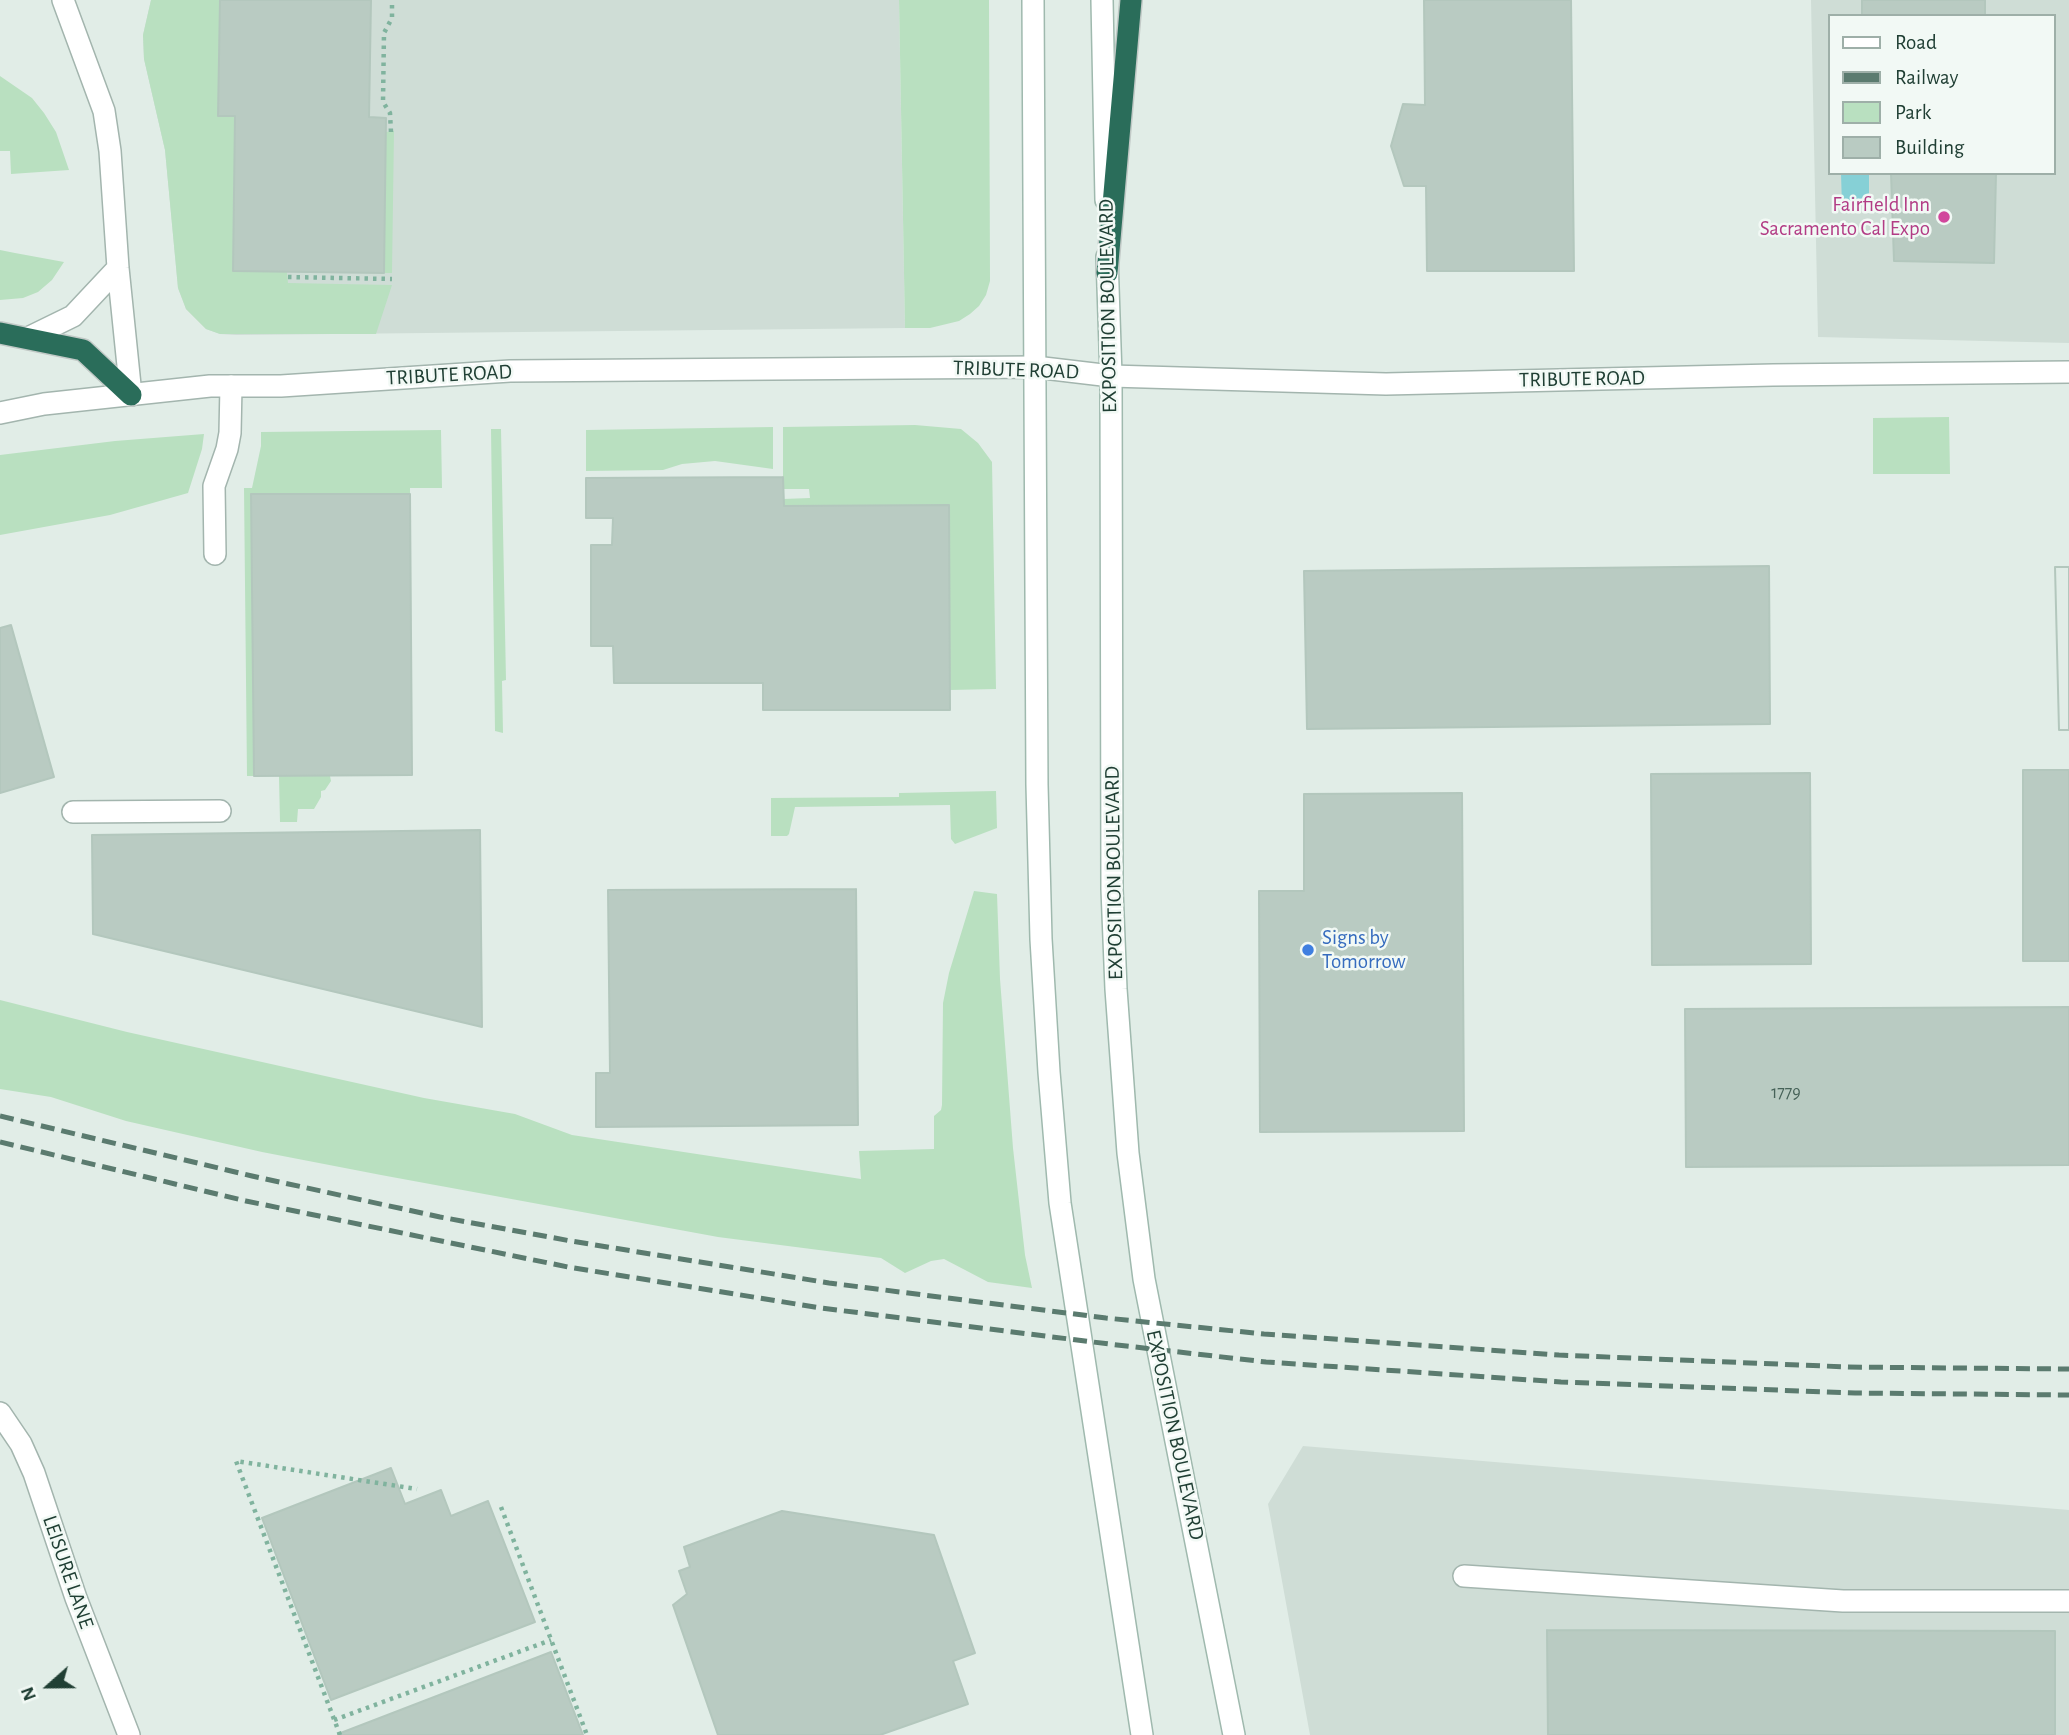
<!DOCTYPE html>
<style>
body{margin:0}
#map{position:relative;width:2069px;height:1735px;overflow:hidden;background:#e1ede7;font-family:"Alegreya Sans",sans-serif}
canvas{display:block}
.legend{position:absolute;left:1828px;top:14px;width:228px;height:161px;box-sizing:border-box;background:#f2f9f5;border:2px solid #9eafa8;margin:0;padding:9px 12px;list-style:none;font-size:21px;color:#203f34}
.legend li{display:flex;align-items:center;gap:14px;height:35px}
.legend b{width:35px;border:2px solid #9eafa8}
.north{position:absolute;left:14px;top:1651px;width:70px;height:70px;-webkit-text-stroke:5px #f2f9f5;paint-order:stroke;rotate:249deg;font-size:19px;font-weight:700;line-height:28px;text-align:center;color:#203f34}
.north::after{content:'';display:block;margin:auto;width:24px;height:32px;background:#203f34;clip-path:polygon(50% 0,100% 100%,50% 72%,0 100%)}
</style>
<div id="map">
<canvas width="2069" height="1735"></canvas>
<ul class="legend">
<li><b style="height:9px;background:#fff"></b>Road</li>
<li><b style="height:9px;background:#5b7b6f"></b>Railway</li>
<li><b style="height:19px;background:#b9e0c0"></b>Park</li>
<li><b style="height:19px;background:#b9cbc2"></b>Building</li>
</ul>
<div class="north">N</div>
</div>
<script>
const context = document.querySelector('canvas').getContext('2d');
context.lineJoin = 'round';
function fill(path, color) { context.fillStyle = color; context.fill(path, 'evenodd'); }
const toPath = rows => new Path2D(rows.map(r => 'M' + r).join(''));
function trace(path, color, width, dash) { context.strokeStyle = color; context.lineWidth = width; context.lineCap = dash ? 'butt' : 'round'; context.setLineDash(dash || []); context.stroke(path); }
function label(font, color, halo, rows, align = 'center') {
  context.font = font + ' "Alegreya Sans",sans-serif'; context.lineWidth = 5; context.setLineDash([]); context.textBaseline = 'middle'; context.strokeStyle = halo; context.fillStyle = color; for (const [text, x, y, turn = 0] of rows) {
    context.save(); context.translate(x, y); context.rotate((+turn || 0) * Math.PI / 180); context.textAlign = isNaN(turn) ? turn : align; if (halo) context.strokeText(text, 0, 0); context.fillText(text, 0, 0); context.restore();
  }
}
const built = toPath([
 [151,0,899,0,905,328,236,335,220,334,206,329,186,309,178,288,165,150,144,59,143,35],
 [1811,0,2069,0,2069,343,1818,337],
 [1829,16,2053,16,2053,173,1829,173],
 [1303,1446,2069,1510,2069,1735,1310,1735,1268,1504]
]);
const green = toPath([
 [151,0,220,0,218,116,235,116,233,270,287,272,288,283,392,285,376,334,220,334,206,329,186,309,178,288,165,150,144,59,143,35],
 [899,0,989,0,990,281,986,295,979,306,970,314,959,321,930,328,905,328],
 [0,76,32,98,44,113,56,132,69,170,11,174,10,151,0,151],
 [394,131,392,273,384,273,386,132],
 [0,250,15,253,64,262,52,280,38,292,23,298,0,300],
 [1949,417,1950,474,1873,474,1873,418],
 [915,425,961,429,978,443,992,462,996,689,950,690,949,505,784,506,783,499,810,498,809,489,783,489,783,427],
 [773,427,773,469,715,461,682,464,663,470,586,471,586,430],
 [491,429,501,429,506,680,502,681,503,733,495,731],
 [441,430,442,488,410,488,410,494,251,495,254,776,247,776,244,488,252,488,261,446,261,432],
 [204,434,202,449,188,493,110,515,0,535,0,455,115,441],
 [279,776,330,776,331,781,325,790,321,791,321,797,314,809,298,809,297,822,280,822],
 [996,791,997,828,955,844,951,839,950,805,795,807,789,834,787,836,771,836,771,798,899,797,899,793],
 [974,891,997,894,1000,979,1013,1148,1025,1255,1032,1288,988,1282,944,1259,931,1261,905,1273,881,1258,718,1237,381,1175,262,1152,126,1121,51,1097,0,1089,0,1000,127,1032,424,1098,515,1114,572,1135,861,1179,859,1151,934,1149,934,1116,941,1110,942,1105,943,1003,949,973]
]);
const water = toPath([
 [1841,173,1869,173,1869,205,1842,206]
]);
const building = toPath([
 [220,0,371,0,369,117,386,118,384,273,233,271,235,116,218,116,220,0],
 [1424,0,1571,0,1574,271,1427,271,1426,186,1404,186,1391,146,1403,104,1425,105,1424,0],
 [1862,0,1985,0,1985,16,1862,16,1862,0],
 [1891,173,1996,173,1994,263,1894,261,1891,173],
 [783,477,784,506,949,505,950,710,763,710,763,683,614,683,613,646,591,646,591,545,612,545,613,518,586,518,586,478,783,477],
 [251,494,410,494,412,775,254,776,251,494],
 [1769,566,1770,724,1307,729,1304,571,1769,566],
 [2055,567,2069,567,2069,730,2059,730,2055,567],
 [2055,567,2069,567,2069,730,2059,730,2055,567],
 [11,625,54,777,0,793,0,628,11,625],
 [2023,770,2069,770,2069,961,2023,961,2023,770],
 [1810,773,1811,964,1652,965,1651,774,1810,773],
 [1462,793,1464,1131,1260,1132,1259,891,1304,891,1304,794,1462,793],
 [480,830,482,1027,93,934,92,835,480,830],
 [856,889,858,1125,596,1127,596,1073,610,1073,608,890,856,889],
 [2069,1007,2069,1165,1686,1167,1685,1009,2069,1007],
 [391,1468,405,1504,441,1490,451,1516,488,1501,535,1622,331,1700,262,1518,391,1468],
 [782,1511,934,1535,975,1653,953,1661,968,1704,880,1735,718,1735,673,1605,687,1594,679,1571,690,1567,684,1547,782,1511],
 [1547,1630,2055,1631,2055,1735,1548,1735,1547,1630],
 [551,1652,583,1735,339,1735,338,1734,551,1652]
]);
const path = toPath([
 [391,132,390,113,383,102,384,33,392,18,392,0],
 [288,277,392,279],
 [501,1507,587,1735],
 [334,1720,551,1640],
 [340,1735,236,1461,417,1489]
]);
const service = toPath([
 [215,554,214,486,227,449,230,433,231,386],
 [73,812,220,811],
 [1464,1576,1843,1601,2069,1601]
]);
const minor = toPath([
 [63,0,104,111,110,151,118,268,131,395],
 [28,338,73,316,118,268],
 [1111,376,1386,384,1773,375,2069,372]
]);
const tertiary = toPath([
 [0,413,44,404,210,386,281,386,510,371,1035,367,1111,376],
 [0,1413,21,1444,34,1473,76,1598,129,1735]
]);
const secondary = toPath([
 [1033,0,1037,785,1041,939,1049,1072,1060,1203,1142,1735],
 [1102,0,1106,200],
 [1107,257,1111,376,1112,889,1116,989,1128,1153,1144,1279,1234,1735]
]);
const motorway = toPath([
 [1107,273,1131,0],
 [0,333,83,350,131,395]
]);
const rail = toPath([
 [0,1116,252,1176,440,1217,571,1241,829,1283,1106,1318,1264,1334,1559,1355,1848,1367,2069,1369],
 [0,1142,246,1201,568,1267,821,1308,1109,1344,1266,1362,1561,1382,1855,1393,2069,1395]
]);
const markers = [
 [1944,217,7,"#d1479c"],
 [1308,950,7,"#3f7fe0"]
];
const numberNames = [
 ["1779",1786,1093]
];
const hotelNames = [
 ["Fairfield Inn",1930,205],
 ["Sacramento Cal Expo",1930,229]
];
const streetNames = [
 ["EXPOSITION BOULEVARD",1108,306,-91],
 ["TRIBUTE ROAD",1016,370,2],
 ["TRIBUTE ROAD",449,375,-3],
 ["TRIBUTE ROAD",1582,379,-1],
 ["EXPOSITION BOULEVARD",1114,873,-91],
 ["EXPOSITION BOULEVARD",1175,1435,78],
 ["LEISURE LANE",68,1572,71]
];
const shopNames = [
 ["Signs by",1322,938],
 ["Tomorrow",1322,962]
];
fill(built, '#cfddd6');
fill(green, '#b9e0c0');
fill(water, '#86d0d6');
fill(building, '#b9cbc2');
trace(building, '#b3c7bd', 2);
trace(service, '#a3b5ae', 24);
trace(minor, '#a3b5ae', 24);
trace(tertiary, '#a3b5ae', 24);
trace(secondary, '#9fb9ae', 24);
trace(motorway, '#c1c9c6', 24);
trace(path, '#80b39e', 4.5, [3.5, 5]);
trace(service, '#fff', 21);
trace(minor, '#fff', 21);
trace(tertiary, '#fff', 21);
trace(secondary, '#fff', 21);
trace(motorway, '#2a6d5a', 21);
trace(rail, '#5b7b6f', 5, [14, 7]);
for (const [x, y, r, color] of markers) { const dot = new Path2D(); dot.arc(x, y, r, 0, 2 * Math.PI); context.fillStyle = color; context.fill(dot); trace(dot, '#f2f9f5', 2.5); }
label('18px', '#466258', null, numberNames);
label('21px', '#b23c85', '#f2f9f5', hotelNames, 'right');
label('21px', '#203f34', '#f2f9f5', streetNames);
label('21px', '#366cbe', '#f2f9f5', shopNames, 'left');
</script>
